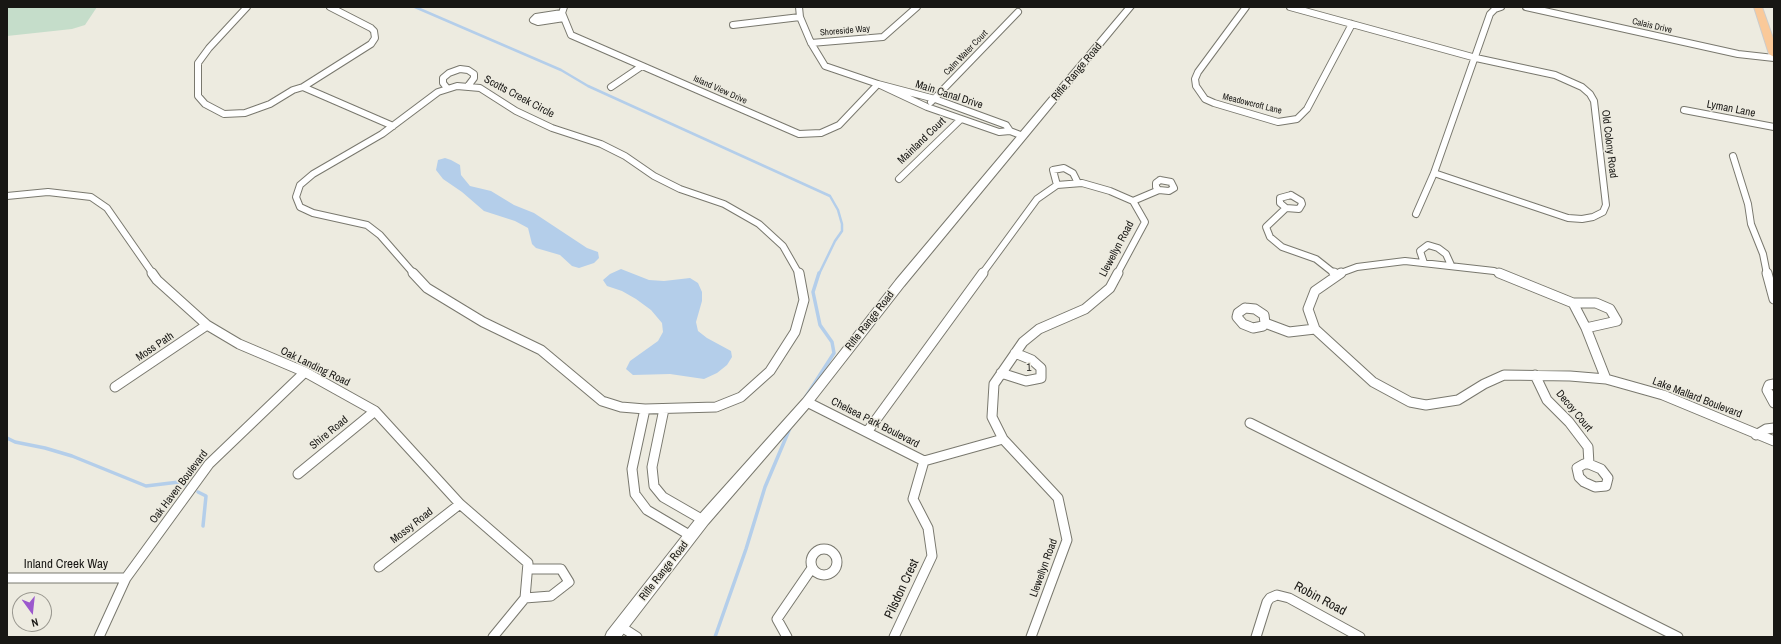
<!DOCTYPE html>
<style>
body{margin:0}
#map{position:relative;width:1781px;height:644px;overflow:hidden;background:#edebe0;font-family:"Archivo Narrow",sans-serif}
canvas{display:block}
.frame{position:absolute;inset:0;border:8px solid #181714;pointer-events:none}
.north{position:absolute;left:12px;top:592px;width:40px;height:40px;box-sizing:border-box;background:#edebe0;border:1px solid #98968e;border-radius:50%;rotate:165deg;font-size:11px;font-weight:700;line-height:16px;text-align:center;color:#181714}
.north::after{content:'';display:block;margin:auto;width:14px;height:18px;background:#9b58cd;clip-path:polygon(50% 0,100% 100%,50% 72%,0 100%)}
</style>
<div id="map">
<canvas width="1781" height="644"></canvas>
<div class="frame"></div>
<div class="north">N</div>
</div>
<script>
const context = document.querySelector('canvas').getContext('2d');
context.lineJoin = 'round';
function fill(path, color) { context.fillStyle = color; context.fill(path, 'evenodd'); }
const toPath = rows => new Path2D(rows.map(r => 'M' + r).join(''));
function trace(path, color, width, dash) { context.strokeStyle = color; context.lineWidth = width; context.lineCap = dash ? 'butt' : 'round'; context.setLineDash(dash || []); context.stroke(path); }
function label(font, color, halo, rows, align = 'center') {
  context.font = font + ' "Archivo Narrow",sans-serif'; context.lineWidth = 3; context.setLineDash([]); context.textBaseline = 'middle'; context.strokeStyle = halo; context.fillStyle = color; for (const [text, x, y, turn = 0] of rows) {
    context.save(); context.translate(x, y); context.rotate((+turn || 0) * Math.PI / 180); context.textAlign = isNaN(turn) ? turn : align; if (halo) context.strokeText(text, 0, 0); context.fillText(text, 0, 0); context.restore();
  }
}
const green = toPath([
 [7,7,97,7,85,25,72,29,7,36]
]);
const water = toPath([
 [445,158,451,160,460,165,461,175,470,186,491,191,514,205,534,213,587,248,598,252,599,258,594,263,579,268,572,266,560,255,536,248,532,244,528,228,515,221,484,211,462,192,443,179,436,170,438,160],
 [621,269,649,280,664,281,690,278,698,283,702,292,702,301,696,322,698,331,707,338,731,351,732,357,727,365,717,373,704,379,670,374,633,375,626,369,630,361,658,341,663,332,662,323,651,310,636,299,622,291,607,286,603,280,610,274]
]);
const streamFar1 = toPath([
 [415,7,561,70,588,86,830,196,838,210,842,224,842,231,835,241,819,274]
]);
const stream = toPath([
 [805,398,834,353,832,342,820,325,813,292,819,273],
 [7,438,15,442,45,448,72,456,146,486,179,482,185,485],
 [198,492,206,496,203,526],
 [715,637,746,549,765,487,790,428]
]);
const minorFar1 = toPath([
 [247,7,209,48,198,63,198,96,205,104,224,114,245,113,270,104,293,90,303,87,371,44,375,38,374,31,371,28,330,7],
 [564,7,562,13,571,35,799,134,821,133,839,125,878,84,825,66,811,43,800,17,799,7],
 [1246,7,1198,72,1195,79,1196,86,1205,99,1214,103,1278,122,1297,119,1307,109,1352,24],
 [1290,7,1476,58,1555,75,1582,87,1590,94,1594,101,1606,205,1603,212,1593,217,1582,219,1568,218,1434,173],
 [1526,7,1738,54,1774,58],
 [562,13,536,17,533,20,538,22,564,18],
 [733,25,800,17],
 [811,43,883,37,917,7],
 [878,84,935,99,1006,125,1010,131,999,132,927,107,878,84],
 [303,87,393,126],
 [611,87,642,66],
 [447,88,443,83,443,78,449,73,460,69,468,70,474,74,474,78,468,86],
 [931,102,1018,12],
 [1684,110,1774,127],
 [1010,131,1023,136],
 [1733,156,1748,204,1751,224,1763,254,1767,274],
 [899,179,961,119],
 [1160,180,1171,182,1174,188,1169,191,1159,190,1156,187,1156,183,1160,180],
 [1057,185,1053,170,1064,168,1073,173,1078,183],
 [1291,195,1301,201,1302,204,1299,209,1286,208,1280,203,1280,198,1291,195],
 [7,196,48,192,91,197,107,208,153,274],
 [1133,201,1159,190],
 [1286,208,1266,227,1270,237,1282,247,1316,259,1335,274],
 [1416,214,1434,173,1490,14,1495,9,1501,7],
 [1424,263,1420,251,1428,245,1438,248,1446,254,1451,265],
 [414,274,380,235,367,225,313,213,300,207,296,197,300,185,313,174,382,134,438,92,457,86,480,88,516,111,552,128,601,144,625,156,654,176,680,189,724,204,759,224,783,246,799,274],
 [982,274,1037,199,1057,185,1082,183,1110,191,1133,201,1145,222,1117,274],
 [1338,274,1357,267,1405,261,1494,271,1502,274]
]);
const minor = toPath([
 [152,273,157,280,207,325,239,344,305,372,375,411,460,504,528,563,525,598,493,637],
 [413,273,427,288,483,322,541,350,602,401,621,407,645,409,716,407,741,397,770,371,795,332,804,300,799,273],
 [1334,273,1336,275],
 [1341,273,1315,291,1308,309,1315,329,1373,382,1410,402,1426,405,1458,400,1484,384,1504,375,1570,376,1606,379],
 [1499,273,1573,303,1586,328,1606,379],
 [1767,273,1774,299],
 [1573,303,1596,303,1610,309,1617,321,1586,328],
 [1245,308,1255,309,1264,315,1265,323,1263,326,1253,328,1243,324,1237,317,1238,313,1245,308],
 [1265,323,1289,332,1315,329],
 [1001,373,1026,381,1041,378,1041,368,1032,360,1015,353],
 [1535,375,1547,400,1569,422,1588,447,1589,464],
 [1606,379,1663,395,1774,441],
 [1774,384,1769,385,1767,390,1774,403],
 [115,387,207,325],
 [807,402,924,461,1003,439],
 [645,409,632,469,635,494,647,510,691,536],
 [664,409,652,467,654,486,663,497,703,520],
 [1250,423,1678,637],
 [867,432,983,273],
 [1756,435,1766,429,1774,428],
 [1584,464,1589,464,1601,469,1608,478,1606,486,1595,487,1584,482,1579,477,1577,468,1584,464],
 [298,474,375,411],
 '811 562a13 13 0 1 1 26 0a13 13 0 1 1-26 0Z',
 [379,567,460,504],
 [7,578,126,578],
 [525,598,551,596,569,582,561,569,528,569],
 [620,626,637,637],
 [99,637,126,578,209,464,305,372],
 [787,637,777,619,812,568],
 [894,637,932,556,928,528,913,499,924,461],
 [1031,637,1067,540,1058,498,1003,439,992,417,994,384,1023,342,1039,329,1085,309,1110,288,1118,273],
 [1256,637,1267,602,1270,598,1277,595,1289,598,1360,637]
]);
const secondary = toPath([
 [1126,7,1134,7,904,286,811,405,708,524,621,637,605,637,607,632,698,516,803,399,896,280,1126,7]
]);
const primary = toPath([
 [1754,7,1762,7,1774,41,1774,57,1769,54,1754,7]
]);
const farStreetnames = [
 ["Calais Drive",1652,26,13],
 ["Shoreside Way",845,31,-5],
 ["Calm Water Court",966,53,-46],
 ["Island View Drive",720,90,24],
 ["Meadowcroft Lane",1252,104,14]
];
const streetNames = [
 ["Rifle Range Road",1077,72,-50],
 ["Main Canal Drive",949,95,18],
 ["Scotts Creek Circle",519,97,28],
 ["Lyman Lane",1731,109,11],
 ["Mainland Court",922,141,-44],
 ["Old Colony Road",1609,144,83],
 ["Llewellyn Road",1117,249,-62],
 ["Rifle Range Road",870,321,-52],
 ["Moss Path",155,347,-34],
 ["Oak Landing Road",315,367,26],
 ["1",1029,368,-2],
 ["Lake Mallard Boulevard",1697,398,21],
 ["Decoy Court",1574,411,50],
 ["Chelsea Park Boulevard",875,423,27],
 ["Shire Road",329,433,-39],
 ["Oak Haven Boulevard",179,487,-53],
 ["Mossy Road",412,526,-38],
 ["Llewellyn Road",1044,568,-70],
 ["Rifle Range Road",664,571,-52]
];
const nearStreetnames = [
 ["Inland Creek Way",66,565],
 ["Pilsdon Crest",902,589,-65],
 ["Robin Road",1320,599,28]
];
fill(green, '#c5ddca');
fill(water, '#b4ceea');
trace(streamFar1, '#b4ceea', 2.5);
trace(stream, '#b4ceea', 3.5);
trace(minorFar1, '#79786e', 8);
trace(minor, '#79786e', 11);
trace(secondary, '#79786e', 2);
trace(primary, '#cccccb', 2);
trace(minorFar1, '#fff', 6);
trace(minor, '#fff', 9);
fill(secondary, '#fff');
fill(primary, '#fac999');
label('9px', '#181714', '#edebe0', farStreetnames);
label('11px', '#181714', '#edebe0', streetNames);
label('13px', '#181714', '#edebe0', nearStreetnames);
</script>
